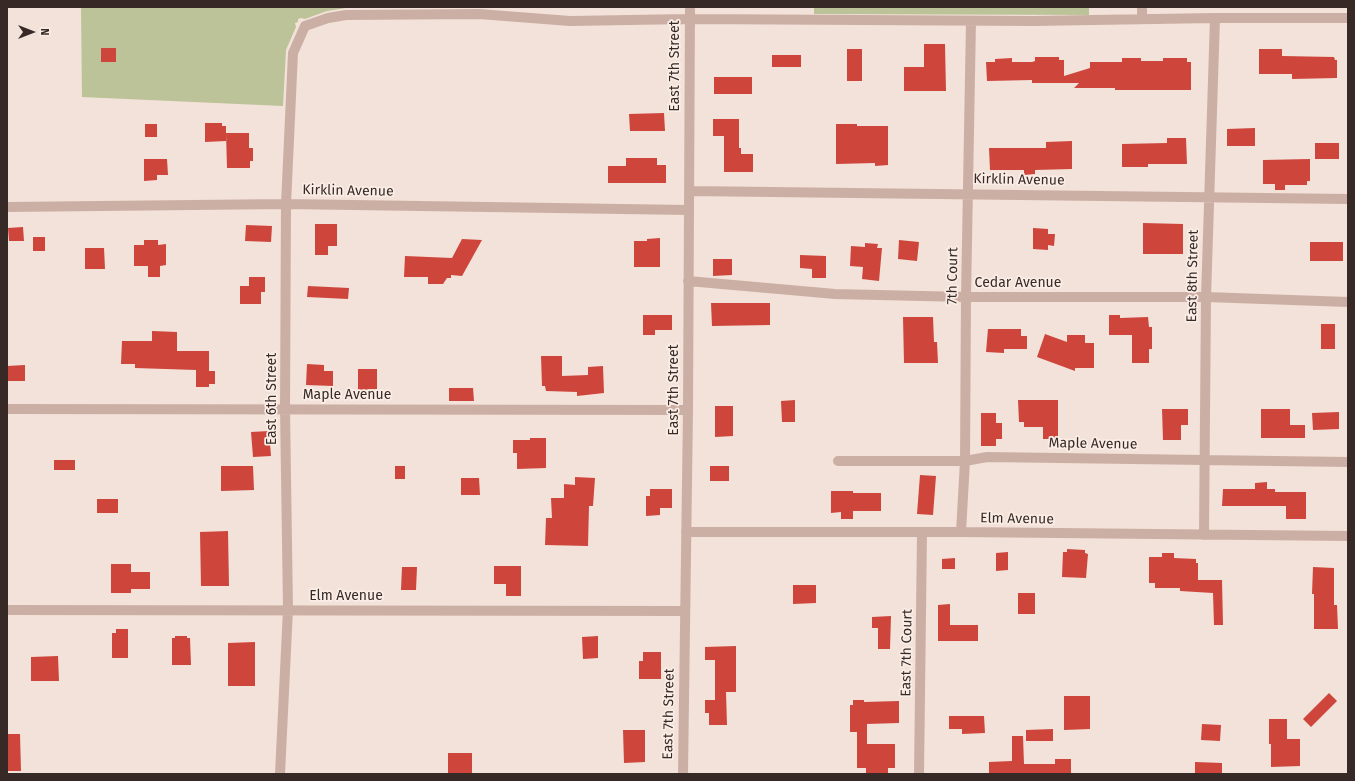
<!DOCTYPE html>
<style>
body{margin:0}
#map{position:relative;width:1355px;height:781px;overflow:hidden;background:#f3e2d9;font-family:"Fira Sans",sans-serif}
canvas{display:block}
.frame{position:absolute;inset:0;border:8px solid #372926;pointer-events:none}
.north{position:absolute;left:12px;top:12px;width:40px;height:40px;-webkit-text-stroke:3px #faede6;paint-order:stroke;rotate:90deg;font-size:11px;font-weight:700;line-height:16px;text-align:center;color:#372926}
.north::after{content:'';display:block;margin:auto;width:14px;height:18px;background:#372926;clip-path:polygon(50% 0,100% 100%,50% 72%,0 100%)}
</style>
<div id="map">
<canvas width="1355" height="781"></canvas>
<div class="frame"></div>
<div class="north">N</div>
</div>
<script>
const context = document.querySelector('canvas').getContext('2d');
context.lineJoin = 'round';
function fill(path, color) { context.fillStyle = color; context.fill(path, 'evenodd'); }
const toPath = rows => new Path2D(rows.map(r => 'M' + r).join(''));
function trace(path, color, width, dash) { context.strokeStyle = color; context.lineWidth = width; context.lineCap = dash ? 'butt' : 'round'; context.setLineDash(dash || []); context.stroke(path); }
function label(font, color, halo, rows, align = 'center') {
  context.font = font + ' "Fira Sans",sans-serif'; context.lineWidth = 3.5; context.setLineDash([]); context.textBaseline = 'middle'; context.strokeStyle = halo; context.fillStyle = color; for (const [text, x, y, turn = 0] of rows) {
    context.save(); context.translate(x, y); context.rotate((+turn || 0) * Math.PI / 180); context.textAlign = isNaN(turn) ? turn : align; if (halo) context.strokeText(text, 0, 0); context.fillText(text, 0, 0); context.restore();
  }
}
const green = toPath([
 [81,7,456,7,346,8,327,11,305,19,301,18,298,19,298,22,295,23,296,27,286,50,283,106,82,97],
 [814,7,1089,7,1089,15,814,14]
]);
const building = toPath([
 [924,44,945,44,946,91,904,91,904,67,924,67],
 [101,48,116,48,116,62,101,62],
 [847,49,862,49,862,81,847,81],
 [1259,49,1282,49,1282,56,1334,57,1335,60,1337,60,1337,78,1292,79,1292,74,1259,74],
 [772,55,801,55,801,67,772,67],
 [1035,57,1059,57,1059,60,1064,60,1064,76,1090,68,1090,62,1122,62,1122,58,1141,58,1141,61,1163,61,1163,58,1187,58,1187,62,1191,62,1191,90,1115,90,1115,88,1074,88,1079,83,1032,83,1032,80,987,81,986,62,995,62,995,59,1012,58,1012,62,1032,62,1035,61],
 [714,77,752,77,752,94,714,94],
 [664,113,665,131,630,131,629,114],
 [713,119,739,119,739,148,741,148,741,154,753,154,753,172,724,172,724,136,713,136],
 [205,123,222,123,222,126,226,126,226,141,205,142],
 [145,124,157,124,157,137,145,137],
 [836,124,857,124,857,126,888,126,888,165,875,166,875,163,836,164],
 [1255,128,1255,146,1227,146,1227,129],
 [226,133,249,133,249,148,253,148,253,161,250,161,250,168,227,168],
 [1167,138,1186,138,1187,164,1148,164,1148,167,1122,167,1122,144,1167,143],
 [1072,141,1072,169,1035,170,1035,174,1024,175,1024,170,990,170,989,148,1046,148,1046,142],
 [1315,143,1339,143,1339,159,1315,159],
 [626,158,657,158,657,165,666,165,666,183,608,183,608,166,626,166],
 [144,159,167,159,168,175,157,175,157,180,144,181],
 [1310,159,1310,181,1307,181,1307,185,1285,185,1285,190,1275,190,1275,184,1263,184,1263,160],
 [1143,223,1183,224,1183,254,1143,254],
 [315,224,337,224,337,246,328,246,328,255,315,255],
 [246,225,272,226,271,242,245,241],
 [23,227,24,241,9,241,8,228],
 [1033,228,1048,229,1048,234,1055,234,1054,246,1048,245,1048,250,1033,249],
 [33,237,45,237,45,251,33,251],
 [660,238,660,267,634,267,634,241,647,241,647,239],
 [462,239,482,240,462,276,451,275,451,278,447,278,443,284,428,284,428,277,404,277,405,256,452,258],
 [144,240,158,240,158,245,166,244,166,265,160,266,160,277,148,277,148,266,134,266,134,245,144,245],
 [899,240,919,242,917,261,898,259],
 [1310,242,1343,242,1343,261,1310,261],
 [865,243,878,244,877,248,882,248,879,281,862,279,863,267,850,266,851,246,865,247],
 [85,248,104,248,105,269,85,269],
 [800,255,826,256,826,278,812,278,812,269,800,268],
 [713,259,732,259,732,275,713,276],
 [249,277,265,277,265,292,261,292,261,304,240,304,240,286,249,286],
 [308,286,349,288,348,299,307,297],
 [711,303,770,303,770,325,712,326],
 [643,315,672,315,672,330,655,330,655,335,643,335],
 [1109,315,1120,315,1120,318,1148,317,1149,327,1152,327,1152,349,1149,349,1149,363,1132,363,1132,335,1109,335],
 [903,317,933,317,934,342,937,342,938,363,904,363],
 [1321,324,1335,324,1335,349,1321,349],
 [988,329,1021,329,1021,336,1027,336,1027,349,1004,349,1004,353,986,352],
 [152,331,177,332,177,351,209,351,209,371,215,371,215,384,209,384,209,387,196,387,196,370,135,368,135,364,121,364,122,341,152,341],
 [1045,334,1067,342,1067,335,1085,335,1085,343,1094,343,1094,368,1075,368,1075,371,1037,357],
 [541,356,562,356,562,376,588,375,588,367,603,366,604,393,577,396,577,392,546,391,545,386,542,386],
 [307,364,324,365,324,371,333,371,333,386,306,385],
 [25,365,25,381,7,381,7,366],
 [358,369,377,369,377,389,358,390],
 [449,388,473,388,474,401,449,401],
 [795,400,795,422,782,422,781,401],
 [1018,400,1058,400,1058,439,1043,439,1043,427,1024,427,1024,422,1019,422],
 [715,406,733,406,733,436,715,437],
 [1162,409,1188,409,1188,425,1181,425,1181,440,1163,440],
 [1261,409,1290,409,1290,425,1305,425,1305,438,1261,438],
 [1339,412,1339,429,1313,430,1312,413],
 [981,413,996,413,996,423,1002,423,1002,439,996,439,996,446,981,446],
 [269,431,271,456,253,457,251,432],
 [530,438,546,438,546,468,517,469,517,453,513,453,513,440,530,440],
 [54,460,75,460,75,470,54,470],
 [221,466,253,466,254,490,221,491],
 [395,466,405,466,405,479,395,479],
 [710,466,729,466,729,481,710,481],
 [920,475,936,476,933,515,917,514],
 [575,477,595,478,593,506,589,506,588,546,545,545,546,518,552,518,551,498,564,498,564,484,575,485],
 [461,478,479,478,480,495,461,495],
 [1267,482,1267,489,1275,489,1275,492,1306,492,1306,519,1286,519,1286,506,1222,506,1223,489,1255,489,1255,483],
 [650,489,672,489,672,508,660,508,660,515,646,516,646,496,650,496],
 [831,491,853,491,853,493,881,493,881,511,853,511,853,519,841,519,841,512,831,513],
 [97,499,118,499,118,513,97,513],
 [228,531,229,586,201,586,200,532],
 [1067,549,1085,550,1085,553,1088,554,1086,578,1062,577,1063,552,1067,552],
 [1008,552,1008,570,996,571,996,553],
 [1162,553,1174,553,1174,558,1196,559,1196,563,1198,563,1198,580,1222,580,1223,625,1214,625,1213,593,1180,591,1180,588,1155,588,1155,583,1149,583,1149,557,1162,557],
 [955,558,955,569,942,569,942,559],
 [111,564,131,564,131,572,150,572,150,589,131,589,131,593,111,593],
 [494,566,521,566,521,596,506,596,506,584,494,584],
 [402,567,417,567,416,590,401,590],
 [1313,567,1334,568,1334,605,1337,605,1338,629,1314,629,1314,594,1312,594],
 [793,585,816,585,816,603,793,604],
 [1018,593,1035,593,1035,614,1018,614],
 [950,604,950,625,978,625,978,641,938,641,938,605],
 [891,616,890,649,878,649,878,628,872,628,872,617],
 [116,629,128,629,128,658,112,658,112,633,116,633],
 [175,636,187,636,187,638,190,638,191,665,172,665,172,638,175,638],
 [598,636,598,658,583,659,582,637],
 [255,642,255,686,228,686,228,643],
 [736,646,736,692,726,692,727,725,709,725,709,713,705,713,705,700,715,700,715,660,705,660,705,647],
 [643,652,661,652,661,679,639,679,639,661,643,661],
 [58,656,59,681,31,681,31,657],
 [1329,693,1337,701,1311,727,1303,719],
 [1064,696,1090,696,1090,729,1064,730],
 [853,700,864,700,864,702,899,701,899,723,867,724,867,744,895,744,895,768,888,768,888,774,866,774,866,768,857,768,857,732,850,732,850,705,853,705],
 [949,716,984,716,985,733,962,734,962,729,949,729],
 [1269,719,1287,719,1287,739,1300,739,1300,766,1271,767,1271,744,1269,744],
 [1202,724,1221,725,1220,741,1201,740],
 [1053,729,1053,741,1026,741,1026,730],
 [623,730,645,730,645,762,624,763],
 [7,734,20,734,21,771,7,771],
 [1012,736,1023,736,1024,764,1055,764,1055,759,1071,759,1071,774,989,774,989,762,1012,761],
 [448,753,472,753,472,774,448,774],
 [1195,762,1222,763,1222,774,1195,774]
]);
const minor = toPath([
 [1142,19,1142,7],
 [689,191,1348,199],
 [7,207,286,204,689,210],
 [688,281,835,294,966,297,1206,297,1348,302],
 [7,409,688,410],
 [838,461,965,461,987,457,1348,462],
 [686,532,961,532,1348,536],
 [961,532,965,461,966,297,971,21],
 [1204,535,1206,297,1215,18],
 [7,610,685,611],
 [280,774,288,609,285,409,286,204,293,53,305,26,328,18,346,15,479,14,570,21,689,19,1033,21,1215,18,1348,18],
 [683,774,688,410,690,7],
 [919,774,922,532]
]);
const streetNames = [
 ["East 7th Street",675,66,-90],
 ["Kirklin Avenue",1019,180,1],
 ["Kirklin Avenue",348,191,1],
 ["7th Court",953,276,-89],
 ["East 8th Street",1193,276,-89],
 ["Cedar Avenue",1018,283],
 ["East 7th Street",674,390,-90],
 ["Maple Avenue",347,395],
 ["East 6th Street",272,399,-90],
 ["Maple Avenue",1093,444,1],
 ["Elm Avenue",1017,519,1],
 ["Elm Avenue",346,596],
 ["East 7th Court",907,653,-89],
 ["East 7th Street",669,714,-89]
];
fill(green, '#bcc398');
fill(building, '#ce453c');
trace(minor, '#ccafa4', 10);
label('14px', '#372926', '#faede6', streetNames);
</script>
